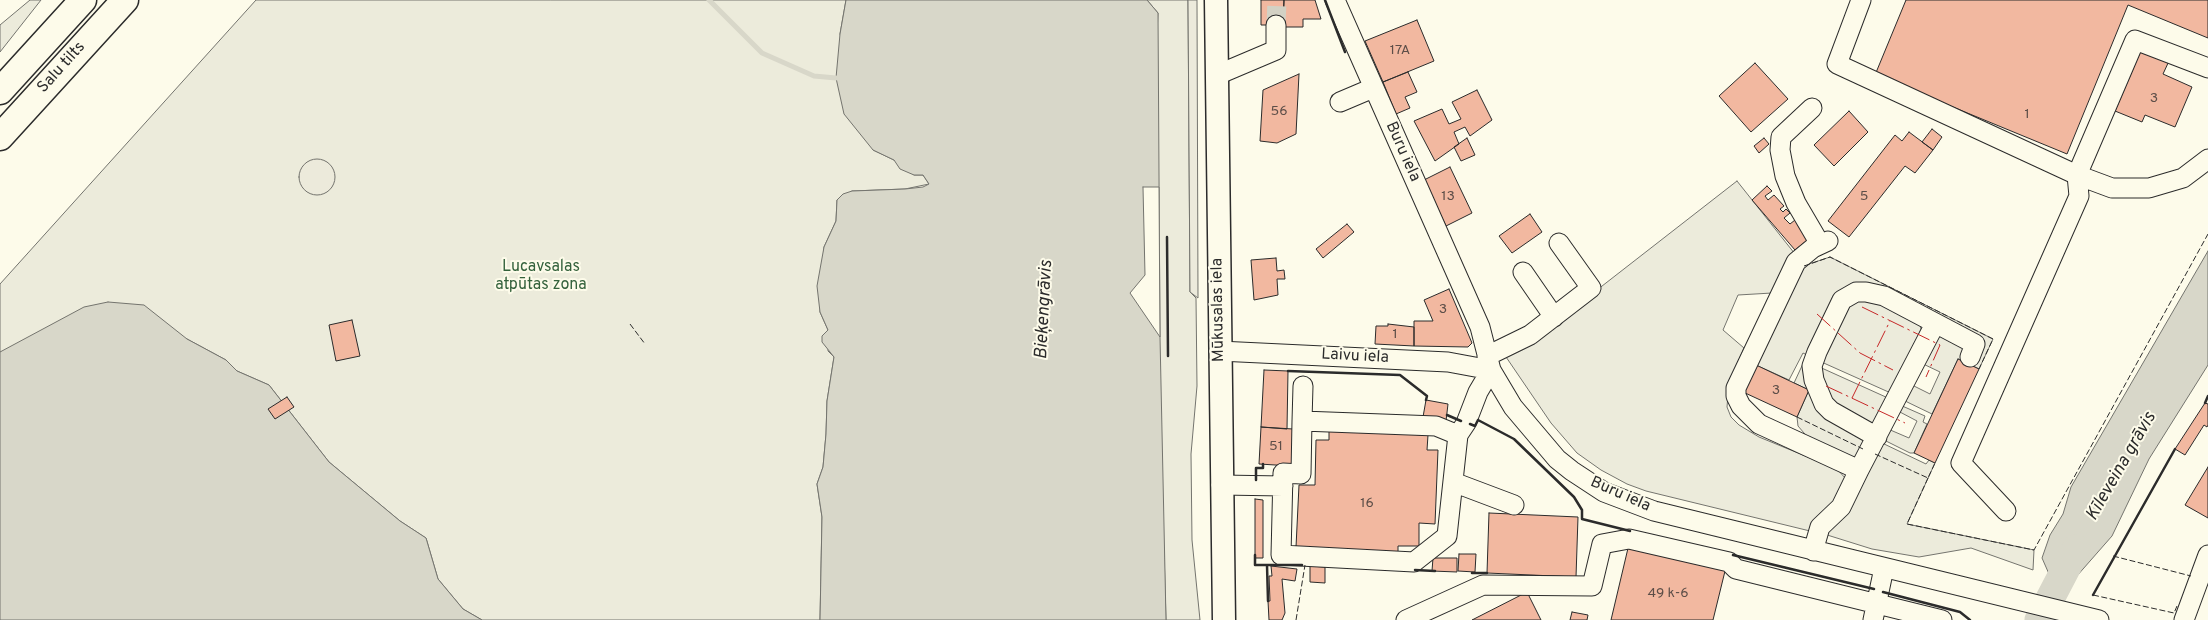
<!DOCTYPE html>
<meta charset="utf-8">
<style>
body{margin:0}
canvas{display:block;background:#fdfbea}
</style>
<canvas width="2208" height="620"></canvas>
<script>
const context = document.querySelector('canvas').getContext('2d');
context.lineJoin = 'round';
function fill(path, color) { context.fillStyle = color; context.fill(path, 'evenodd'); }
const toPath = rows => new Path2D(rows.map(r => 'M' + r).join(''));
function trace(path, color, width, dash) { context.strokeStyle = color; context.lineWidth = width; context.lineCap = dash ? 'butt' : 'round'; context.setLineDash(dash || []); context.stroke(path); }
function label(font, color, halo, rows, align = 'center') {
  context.font = font + ' Overpass,sans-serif'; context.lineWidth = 4; context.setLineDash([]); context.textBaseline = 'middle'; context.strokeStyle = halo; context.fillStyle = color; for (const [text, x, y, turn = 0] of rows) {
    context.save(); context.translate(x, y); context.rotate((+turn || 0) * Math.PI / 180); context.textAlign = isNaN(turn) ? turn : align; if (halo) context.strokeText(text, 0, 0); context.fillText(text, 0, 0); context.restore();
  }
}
const green = toPath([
 [30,0,41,0,0,52,0,25,30,0],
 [256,0,846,0,840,34,873,150,894,160,914,175,923,175,929,184,905,189,852,191,837,200,836,221,824,247,820,312,828,330,828,351,834,357,827,401,826,434,823,467,817,484,822,517,820,620,482,620,463,609,438,579,426,538,400,521,329,462,269,385,237,371,226,360,187,339,0,352,0,284,256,0],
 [1147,0,1188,0,1190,292,1196,298,1197,386,1191,454,1192,540,1200,620,1166,620,1164,551,1145,275,1158,13,1147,0],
 [1737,181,1795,254,1772,293,1738,295,1723,330,1744,348,1729,383,1727,407,1731,417,1739,425,1759,437,1837,469,1846,479,1843,491,1810,531,1646,491,1627,484,1601,470,1577,453,1551,423,1504,354,1525,346,1737,181],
 [1830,257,1993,339,1979,369,1971,365,1975,356,1894,297,1844,293,1808,378,1864,439,1865,444,1857,460,1810,440,1798,426,1797,417,1809,390,1794,383,1807,355,1803,353,1789,380,1756,365,1803,266,1830,257],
 [1864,294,1919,321,1921,329,1893,394,1817,360,1837,315,1864,294],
 [1948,335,1960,342,1966,353,1961,361,1958,359,1932,414,1903,400,1910,384,1930,394,1940,372,1919,362,1939,336,1948,335],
 [1815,365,1888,398,1875,430,1828,406,1815,365],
 [1900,405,1925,416,1923,422,1927,424,1914,453,1910,453,1882,439,1888,429,1909,438,1917,421,1898,411,1900,405],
 [1880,442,1926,464,1929,460,1935,463,1907,524,2034,550,2033,570,1971,548,1919,557,1872,549,1824,534,1880,442]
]);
const parking = toPath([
 [1188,0,1197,0,1198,298,1190,292,1188,0],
 '299 177a18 18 0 1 1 36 0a18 18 0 1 1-36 0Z'
]);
const water = toPath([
 [846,0,1147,0,1158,13,1160,337,1166,620,820,620,822,517,817,484,823,467,826,434,827,401,834,357,822,342,822,336,828,330,820,312,817,286,824,247,836,221,837,200,843,194,852,191,905,189,923,187,929,184,923,175,914,175,900,169,894,160,873,150,844,114,836,78,840,34,846,0],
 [2208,251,2208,365,2149,459,2112,536,2076,577,2073,584,2066,587,2047,579,2049,574,2042,558,2050,535,2063,514,2071,487,2208,251],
 [108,302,144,305,187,339,226,360,237,371,269,385,329,462,400,521,426,538,438,579,463,609,482,620,0,620,0,352,84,307,108,302]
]);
const pier = toPath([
 [1143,187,1159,187,1160,337,1130,293,1145,275,1143,187]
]);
const stream = toPath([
 [709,0,762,53,814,76,836,78]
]);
const river = toPath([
 [2039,620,2076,549]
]);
const building = toPath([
 [1261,0,1284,0,1283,25,1261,25,1261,0],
 [1284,0,1315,0,1321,19,1303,19,1303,27,1283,27,1284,0],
 [1906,0,2208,0,2208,38,2128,5,2067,154,1875,75,1906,0],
 [1417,20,1434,61,1383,82,1365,41,1417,20],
 [2141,50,2169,61,2163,74,2192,87,2175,127,2145,115,2142,122,2115,111,2141,50],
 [1755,63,1788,99,1751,132,1719,96,1755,63],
 [1408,72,1417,92,1405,97,1410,108,1396,114,1383,82,1408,72],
 [1299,74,1296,134,1277,143,1260,141,1263,90,1299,74],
 [1477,90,1492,120,1470,136,1465,127,1454,132,1459,144,1435,161,1414,121,1442,109,1449,124,1461,119,1452,102,1477,90],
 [1849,111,1868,132,1834,166,1814,145,1849,111],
 [1932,129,1942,137,1933,150,1922,142,1932,129],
 [1909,132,1933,150,1915,173,1905,166,1849,237,1828,221,1895,135,1902,141,1909,132],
 [1467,138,1475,155,1461,161,1454,147,1467,138],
 [1764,138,1769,144,1759,153,1754,146,1764,138],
 [1450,167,1472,213,1446,226,1424,180,1450,167],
 [1767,186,1772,191,1765,196,1768,200,1774,195,1784,206,1780,209,1783,212,1786,209,1790,213,1784,218,1790,224,1795,220,1810,238,1795,250,1752,200,1767,186],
 [1530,214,1542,232,1512,253,1499,236,1530,214],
 [1347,224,1354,232,1323,258,1316,249,1347,224],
 [1276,258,1277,271,1284,270,1285,279,1277,279,1278,295,1254,300,1251,260,1276,258],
 [1449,289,1472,343,1468,347,1414,346,1414,321,1433,321,1424,300,1449,289],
 [352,320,360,356,336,361,329,325,352,320],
 [1388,324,1414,327,1414,346,1375,344,1376,326,1388,326,1388,324],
 [1958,359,1979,369,1935,463,1914,453,1958,359],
 [1756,365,1809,390,1797,417,1743,392,1756,365],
 [1264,370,1288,371,1287,429,1261,427,1264,370],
 [287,397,294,407,275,419,268,409,287,397],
 [1426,400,1448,404,1446,421,1423,417,1426,400],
 [2205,403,2208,404,2208,425,2207,427,2204,425,2185,455,2175,449,2205,403],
 [1261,427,1293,429,1292,466,1259,464,1261,427],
 [1329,431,1428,435,1427,450,1438,450,1435,524,1419,523,1419,546,1398,546,1398,554,1296,547,1299,485,1315,485,1316,440,1329,440,1329,431],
 [2208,467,2208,518,2185,505,2208,467],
 [1255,499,1263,500,1263,558,1255,558,1255,499],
 [1489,513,1578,517,1576,577,1487,573,1489,513],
 [1629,544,1726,567,1713,620,1611,620,1629,544],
 [1459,554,1476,554,1475,572,1458,571,1459,554],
 [1433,558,1457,558,1457,572,1432,571,1433,558],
 [1271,566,1297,569,1295,581,1282,579,1285,613,1282,620,1269,620,1268,601,1270,601,1269,576,1272,576,1271,566],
 [1310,566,1325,567,1325,583,1310,582,1310,566],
 [1527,592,1541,620,1472,620,1527,592],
 [1572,612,1588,615,1587,620,1570,620,1572,612]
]);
const minorTunnel = toPath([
 [1276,25,1277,0]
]);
const minor = toPath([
 [1335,0,1480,327,1491,370,1513,407,1557,459,1572,471,1604,492,1654,511,2099,620],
 [1861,0,1837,64,2077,175,2135,40,2208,68],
 [1217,75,1276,50,1276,25],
 [1340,102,1373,88],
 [1812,108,1781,137,1780,150,1785,176,1796,203,1820,244],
 [1523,272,1554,317],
 [1219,351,1448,362,1491,370],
 [1487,356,1530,335,1591,288,1559,243],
 [1302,421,1303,386],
 [1458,435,1436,426,1302,421,1301,474,1283,473,1281,555,1414,562,1447,536,1458,435,1466,423,1478,392,1491,370],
 [1877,437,1831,411,1824,404,1814,380,1812,366,1817,352,1842,300,1856,292,1866,292,1884,296,1975,344,1970,357],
 [1859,470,1935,324],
 [1453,482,1514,505],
 [1221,485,1283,486],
 [2006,511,1961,463,2079,196,2077,175,2112,188,2149,188,2183,178,2208,159],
 [1813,551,1820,527,1841,507,1859,470,1759,424,1741,406,1736,396,1736,388,1796,262,1813,248,1828,241],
 [1406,620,1483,585,1592,586,1602,544,1629,539,1729,562,1736,569,1942,620],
 [1873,620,1884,568],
 [2184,620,2208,555]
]);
const major = toPath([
 [1216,0,1224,620]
]);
const highway = toPath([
 [0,91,83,0],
 [0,137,125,0]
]);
const fence = toPath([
 [1804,266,1830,257,1993,339,1979,369],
 [630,324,645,344],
 [1797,417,1863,449],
 [1875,454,1928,478,1935,463],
 [1928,478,1907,524,2034,550,2208,234],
 [2113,556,2191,576],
 [2093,595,2174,613,2177,606],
 [1296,620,1305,565]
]);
const wall = toPath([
 [1325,0,1345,52],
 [1167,237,1168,356],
 [1288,371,1400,375,1427,396,1426,400],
 [2205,403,2208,396],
 [1447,415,1461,421],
 [1470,424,1475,426,1478,420,1514,439,1574,497,1582,510,1582,519,1630,531],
 [1256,480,1256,468,1263,468,1263,464],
 [1255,555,1255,565,1302,565],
 [1733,555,1874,589],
 [1267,565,1268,601],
 [1415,570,1435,571],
 [1472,573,1487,573],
 [1883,592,1960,612,1970,620],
 [2093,595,2175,449]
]);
const power = toPath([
 [1862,307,1940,345,1926,377],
 [1817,314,1860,353,1893,370],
 [1826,386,1905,423],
 [1852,398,1890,321]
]);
const numberNames = [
 ["17A",1400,51],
 ["3",2154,99],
 ["56",1279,112],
 ["1",2027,115],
 ["13",1448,197],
 ["5",1864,197],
 ["3",1443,310],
 ["1",1395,335],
 ["3",1776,391],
 ["51",1276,447],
 ["16",1367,504],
 ["49 k-6",1668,594]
];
const streetNames = [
 ["Salu tilts",62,68,-48],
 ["Buru iela",1402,152,66],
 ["Mūkusalas iela",1219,310,-91],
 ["Laivu iela",1355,357,3],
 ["Buru iela",1620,495,24]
];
const parkNames = [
 ["Lucavsalas",541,268],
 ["atpūtas zona",541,286]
];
const waterNames = [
 ["Bieķengrāvis",1045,310,-87],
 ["Kīleveina grāvis",2122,467,-60]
];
fill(green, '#ecebdb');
trace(green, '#74746e', 1);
fill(parking, '#eceadb');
trace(parking, '#74746e', 1);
fill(water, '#d8d7c9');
trace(water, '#74746e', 1);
fill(pier, '#fdfbea');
trace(pier, '#74746e', 1);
trace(stream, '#d8d7c9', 5);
trace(river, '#d8d7c9', 29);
fill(building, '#f2b8a0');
trace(building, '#2b2b2b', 1);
trace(minorTunnel, '#d3d1c4', 19, [19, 9]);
trace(minor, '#2b2b2b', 21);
trace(major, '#2b2b2b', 25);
trace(highway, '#2b2b2b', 29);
trace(minor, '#fdfbea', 19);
trace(major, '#fdfbea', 22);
trace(highway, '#fdfbea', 26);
trace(fence, '#2b2b2b', 1, [6, 2.5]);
trace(wall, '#2b2b2b', 2.5);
trace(power, '#c62828', 1, [18, 4, 2.5, 4]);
label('14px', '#5d4e48', null, numberNames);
label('16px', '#2b2b2b', '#fdfbea', streetNames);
label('16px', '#34623c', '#fdfbea', parkNames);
label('italic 18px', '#2b2b2b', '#fdfbea', waterNames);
</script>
